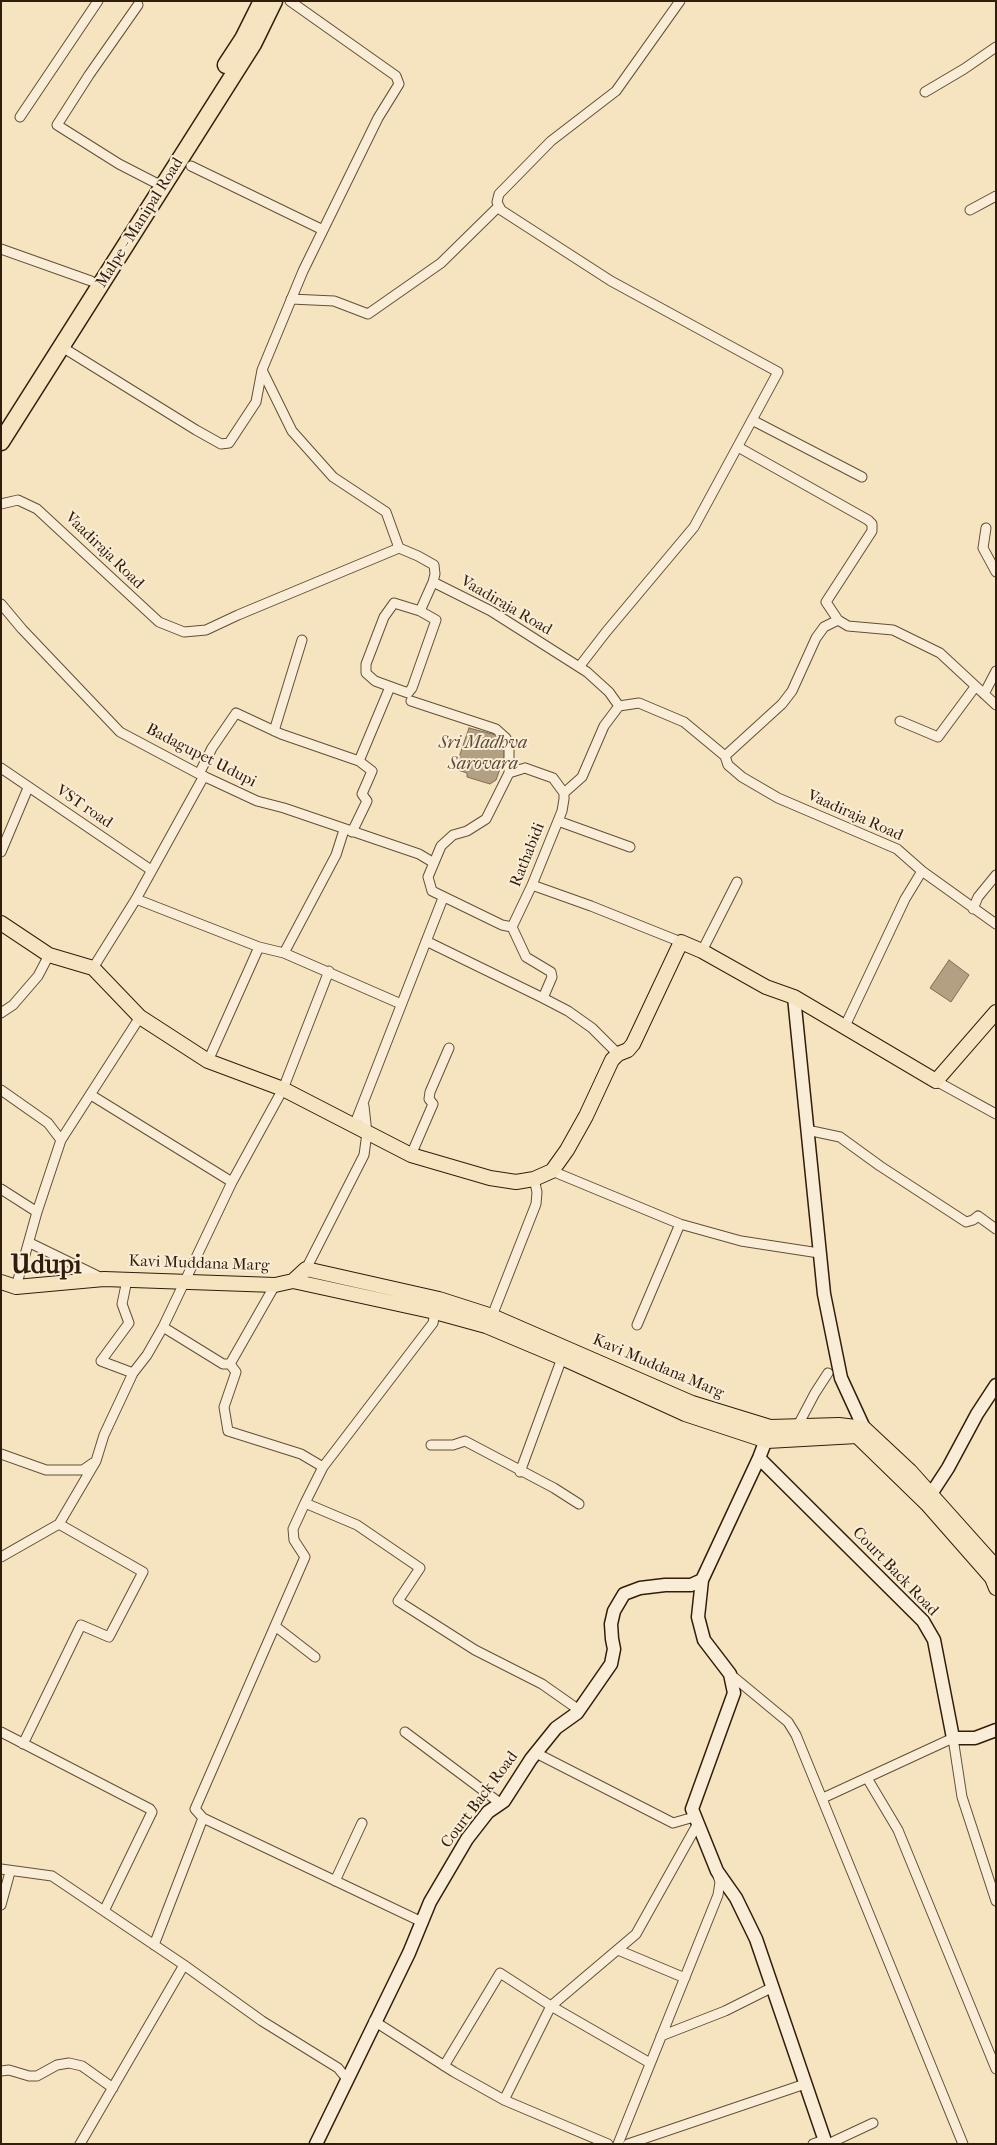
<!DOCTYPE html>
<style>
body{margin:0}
#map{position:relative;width:997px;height:2145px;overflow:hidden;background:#f6e4c1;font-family:"IM FELL French Canon",serif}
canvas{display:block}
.frame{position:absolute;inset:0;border:2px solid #311d0b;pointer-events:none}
</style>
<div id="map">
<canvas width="997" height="2145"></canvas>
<div class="frame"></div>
</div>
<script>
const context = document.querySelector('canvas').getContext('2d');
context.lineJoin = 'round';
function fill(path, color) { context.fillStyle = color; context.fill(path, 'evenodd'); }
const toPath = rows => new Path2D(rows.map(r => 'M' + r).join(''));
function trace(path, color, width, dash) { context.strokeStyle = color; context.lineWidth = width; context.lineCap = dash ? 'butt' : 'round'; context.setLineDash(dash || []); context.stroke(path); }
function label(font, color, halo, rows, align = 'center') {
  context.font = font + ' "IM FELL French Canon",serif'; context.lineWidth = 4; context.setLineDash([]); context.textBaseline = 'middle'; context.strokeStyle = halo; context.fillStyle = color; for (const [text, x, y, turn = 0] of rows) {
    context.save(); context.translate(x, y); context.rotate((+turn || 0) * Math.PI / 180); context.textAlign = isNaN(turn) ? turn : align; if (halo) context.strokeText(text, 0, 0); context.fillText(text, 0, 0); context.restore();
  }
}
const water = toPath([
 [469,728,496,735,504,743,506,752,496,780,490,784,467,777,467,773,455,769,469,728],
 [949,960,969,975,951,1002,930,988,949,960]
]);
const street = toPath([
 [138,5,89,75,57,125,119,164,154,182],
 [925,92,964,69,996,47],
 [20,117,98,1],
 [191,166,323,230],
 [970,210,996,196],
 [1,249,91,281],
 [291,299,334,301,368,314,441,263,498,207],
 [62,347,196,430,221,444,229,443,256,402,262,370,303,271,378,118,399,84,396,76,290,1],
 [262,370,292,431,333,477,386,512,399,548],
 [752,420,862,477],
 [738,447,868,520,872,524,872,531,826,602,838,620],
 [1,504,18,500,37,509,159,622,184,632,206,630,238,615,399,548,418,556,434,565,435,574,433,582,491,611,587,672,609,692,619,706],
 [986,528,983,548,996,572],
 [1,604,22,629,120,732,199,774,257,801,284,808,419,854,434,863],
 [420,611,436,620,412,688,408,693,375,681,366,673,366,664,384,617,394,603,420,611,433,582],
 [579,667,606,632,694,527,778,372,611,281,501,210,497,202,499,194,551,141,616,91,680,1],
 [984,694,996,671],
 [411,701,496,729,506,738,509,750,509,773],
 [619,706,639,703,684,722,725,756,728,765,742,777,778,798,897,849,922,871,996,924],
 [900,721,938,737,975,687],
 [274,731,302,640],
 [725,756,782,704,792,691,816,638,824,627,838,620,848,626,893,630,940,653,996,705],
 [1,768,151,870],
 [525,768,553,778,564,793,564,799,562,811,532,885,512,927,502,925,432,891,428,877,441,846,453,835,467,831,486,819,509,773,525,768],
 [199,774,212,748,236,713,281,734,359,761,390,687],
 [564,793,582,777,604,726,619,706],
 [558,821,630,847],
 [352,832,367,801,362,794,372,771,359,761],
 [1,852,28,788],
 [532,885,591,906,681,942],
 [136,899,259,947,284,953,401,1004],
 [973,909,978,897,996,875],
 [512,927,526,957,551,972,552,977,543,998],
 [426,941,543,998,568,1011,592,1028,618,1054],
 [702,951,737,882],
 [284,953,336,855,344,830],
 [93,968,136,899,204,776],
 [1,1013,13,1005,38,976,49,955],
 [845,1026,905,899,922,871],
 [208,1061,259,947],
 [936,1081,996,1114],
 [1,1090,48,1123,61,1140],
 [91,1095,232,1182],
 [354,1126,443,898],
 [807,1130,840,1137,880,1166,966,1222,973,1220,978,1216,996,1229],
 [411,1155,433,1104,429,1099,430,1092,449,1048],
 [552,1171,680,1224,741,1241,819,1253],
 [1,1189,37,1212],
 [30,1243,104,1279],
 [306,1269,364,1155,367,1133,364,1106],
 [127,1280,122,1304,129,1323,101,1361,133,1373],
 [16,1287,37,1212,61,1140,140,1017],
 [492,1316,536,1204,537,1192,534,1179],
 [637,1325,680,1224],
 [163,1327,223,1364,230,1364],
 [230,1364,236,1372,224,1407,228,1431,301,1454,323,1467],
 [230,1364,275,1285],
 [797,1427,815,1393,828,1373],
 [431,1445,453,1445,465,1441,554,1488,579,1504],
 [1,1454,46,1470,83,1470,93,1463],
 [520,1472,562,1358],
 [305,1503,357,1525,420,1568,398,1601,475,1650,542,1684,579,1710],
 [1,1557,59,1524],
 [275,1626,315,1657],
 [730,1674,788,1722,796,1735,963,2144],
 [1,1732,150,1809,152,1812,104,1911],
 [405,1732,500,1803],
 [23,1744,81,1625,109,1637,143,1572,59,1524,96,1461,104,1435,133,1373,147,1355,163,1327,232,1182,283,1089,329,971],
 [536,1753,673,1823,694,1817],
 [867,1778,898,1830,996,2069],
 [823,1798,953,1738,962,1797,996,1901],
 [1,1869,52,1876,184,1965,262,2021,338,2068,347,2079],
 [335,1881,362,1823],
 [1,1905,10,1872],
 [422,1922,203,1818,195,1809,305,1557,294,1540,293,1529,305,1503,323,1467,433,1323,435,1312],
 [154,1945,203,1818],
 [618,1950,685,1978],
 [374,2021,454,2072,504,2100,608,2144],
 [661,2036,725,2011,773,1987],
 [444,2066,500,1973,551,2006,650,2063],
 [1,2071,9,2070,29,2076,37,2076,57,2065,69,2063,82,2066,113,2088],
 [504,2100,551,2006,636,1934,697,1825],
 [80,2144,184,1965],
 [618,2144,718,1895,720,1882,718,1876],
 [628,2144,805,2084],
 [813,2144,824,2140],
 [828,2144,873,2123]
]);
const secondary = toPath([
 [794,997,824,1294,841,1378,864,1428,858,1435],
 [769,1432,759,1458,702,1580,698,1617,704,1640,730,1674,734,1693,692,1809,717,1871,736,1898,756,1939,826,2144],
 [759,1458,923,1621,934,1640,953,1738,975,1738,996,1730],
 [931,1494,948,1468,977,1414,996,1385],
 [316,2144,409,1953,430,1902,467,1839,488,1812,504,1801,531,1759,556,1728,577,1713,611,1664,614,1649,612,1639,611,1624,614,1611,624,1594,640,1588,665,1585,691,1585,702,1580]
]);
const primary = toPath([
 [1,923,49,955,93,968,140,1017,208,1061,283,1089,411,1155,490,1178,516,1182,534,1179,552,1171,567,1150,586,1116,612,1060,618,1054,628,1050,633,1044,681,942,702,951,766,987,794,997,936,1081,996,1012],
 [293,1281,306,1269,439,1299,492,1316,692,1403,770,1427,839,1425,864,1428,910,1471,996,1567],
 [1,1282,16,1287,104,1279,275,1285,293,1281,435,1312,486,1326,562,1358,685,1414,767,1441,857,1436,927,1504,992,1578,996,1588]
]);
const highway = toPath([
 [226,65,243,39,262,1],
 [1,442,253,44,274,1]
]);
const streetNames = [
 ["Malpe - Manipal Road",140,223,-58],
 ["Vaadiraja Road",104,551,44],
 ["Vaadiraja Road",506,606,30],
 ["Badagupet Udupi",201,756,27],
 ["VST road",84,807,34],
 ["Vaadiraja Road",855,816,24],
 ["Rathabidi",528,855,-68],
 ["Kavi Muddana Marg",199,1264,2],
 ["Kavi Muddana Marg",658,1367,23],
 ["Court Back Road",895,1572,46],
 ["Court Back Road",480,1800,-53]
];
const waterNames = [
 ["Sri Madhva",483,744],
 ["Sarovara",483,765]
];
const townNames = [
 ["Udupi",46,1267]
];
fill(water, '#b3a083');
trace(water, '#7f6c53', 1);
trace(street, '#624f38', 11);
trace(secondary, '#311d0b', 15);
trace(primary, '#311d0b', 16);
trace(highway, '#311d0b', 19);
trace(street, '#f9edd7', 9);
trace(secondary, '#f9edd7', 12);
trace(primary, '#f6e4c1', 14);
trace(highway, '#f6e4c1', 16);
label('16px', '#311d0b', '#f9edd7', streetNames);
label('italic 18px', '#5e4b35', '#f9edd7', waterNames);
label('bold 26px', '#311d0b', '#f9edd7', townNames);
</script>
